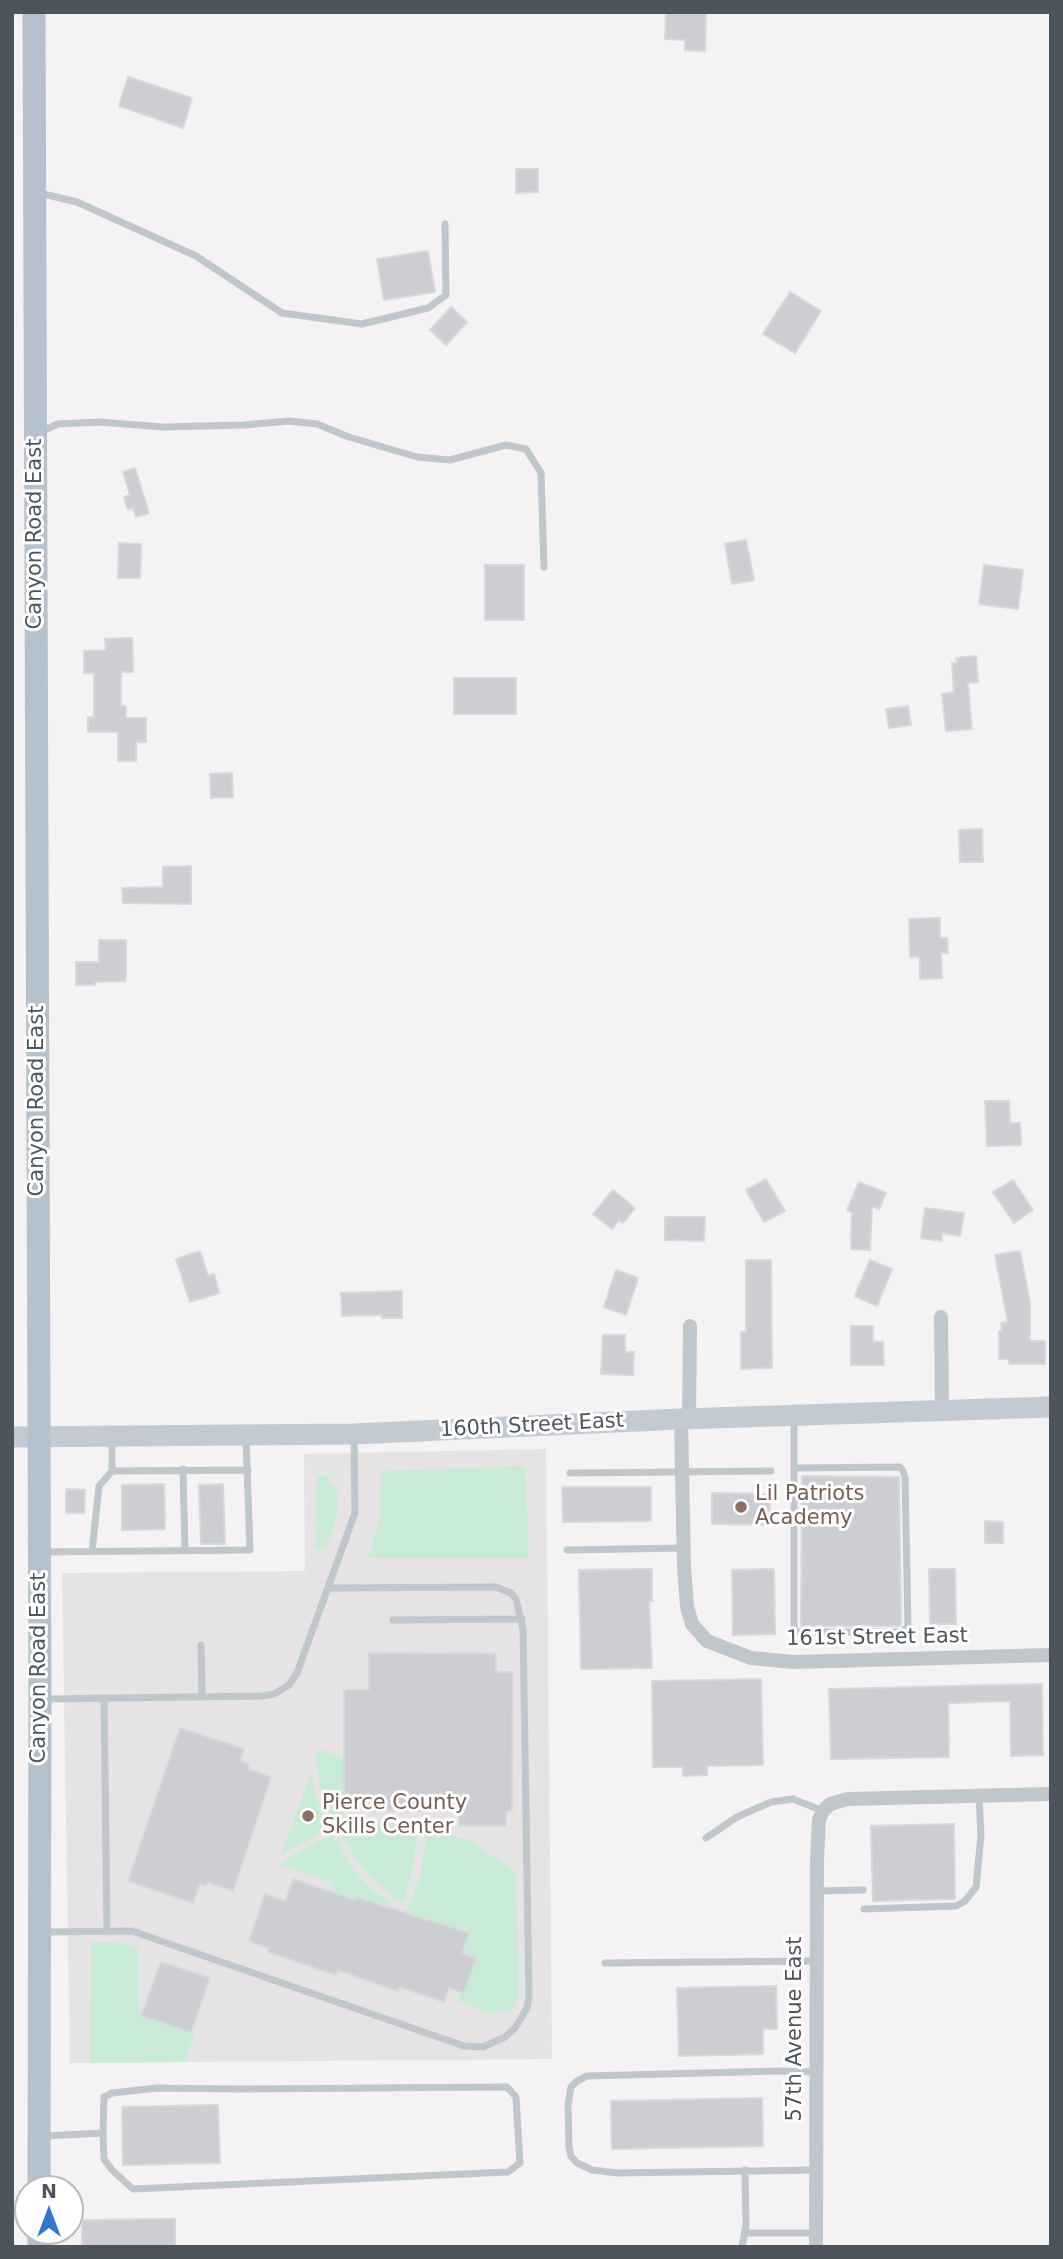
<!DOCTYPE html>
<style>
body{margin:0}
#map{position:relative;width:1063px;height:2259px;overflow:hidden;background:#f4f2f2;font-family:"DejaVu Sans",sans-serif}
canvas{display:block}
.frame{position:absolute;inset:0;border:14px solid #4c555d;pointer-events:none}
.north{position:absolute;left:14px;top:2175px;width:70px;height:70px;box-sizing:border-box;background:#fff;border:2px solid #b7bbbe;border-radius:50%;rotate:0deg;font-size:19px;font-weight:700;line-height:28px;text-align:center;color:#4c555d}
.north::after{content:'';display:block;margin:auto;width:24px;height:32px;background:#3077cf;clip-path:polygon(50% 0,100% 100%,50% 72%,0 100%)}
</style>
<div id="map">
<canvas width="1063" height="2259"></canvas>
<div class="frame"></div>
<div class="north">N</div>
</div>
<script>
const context = document.querySelector('canvas').getContext('2d');
context.lineJoin = 'round';
function fill(path, color) { context.fillStyle = color; context.fill(path, 'evenodd'); }
const toPath = rows => new Path2D(rows.map(r => 'M' + r).join(''));
function trace(path, color, width, dash) { context.strokeStyle = color; context.lineWidth = width; context.lineCap = dash ? 'butt' : 'round'; context.setLineDash(dash || []); context.stroke(path); }
function label(font, color, halo, rows, align = 'center') {
  context.font = font + ' "DejaVu Sans",sans-serif'; context.lineWidth = 6; context.setLineDash([]); context.textBaseline = 'middle'; context.strokeStyle = halo; context.fillStyle = color; for (const [text, x, y, turn = 0] of rows) {
    context.save(); context.translate(x, y); context.rotate((+turn || 0) * Math.PI / 180); context.textAlign = isNaN(turn) ? turn : align; if (halo) context.strokeText(text, 0, 0); context.fillText(text, 0, 0); context.restore();
  }
}
const education = toPath([
 [546,1449,552,2059,70,2063,62,1573,305,1571,304,1454]
]);
const green = toPath([
 [525,1466,529,1558,368,1558,380,1519,381,1471],
 [317,1476,328,1476,329,1486,335,1487,337,1489,337,1515,326,1549,315,1549],
 [319,1749,344,1758,343,1823,335,1825,320,1786,316,1758],
 [311,1773,316,1797,328,1828,281,1855],
 [385,1823,418,1826,413,1867,403,1902,392,1897,365,1871,339,1832,363,1825],
 [428,1828,472,1842,516,1871,519,1988,518,1997,513,2008,508,2011,493,2014,457,2001,461,1992,464,1992,476,1958,462,1953,469,1933,411,1913,409,1916,405,1914,420,1878],
 [332,1834,353,1869,371,1889,391,1903,389,1909,330,1892,332,1882,280,1865,301,1850],
 [91,1942,121,1943,138,1947,138,2010,143,2012,142,2016,195,2033,184,2062,90,2063]
]);
const building = toPath([
 [666,12,706,12,705,51,685,50,685,40,665,39,666,12],
 [128,77,192,98,183,128,119,106,128,77],
 [516,169,538,169,538,192,516,193,516,169],
 [428,251,435,292,384,300,377,259,428,251],
 [790,292,821,311,795,353,763,334,790,292],
 [451,307,467,322,446,345,430,330,451,307],
 [135,468,149,513,136,517,133,508,128,510,124,497,130,495,123,472,135,468],
 [746,540,754,580,732,584,725,544,746,540],
 [119,543,141,544,140,578,118,578,119,543],
 [485,565,524,565,524,620,485,620,485,565],
 [984,565,1023,570,1018,609,979,604,984,565],
 [132,638,133,672,121,672,121,706,126,706,126,718,146,718,146,742,136,742,136,761,118,761,118,732,88,732,88,717,94,717,94,673,84,673,84,651,106,650,105,639,132,638],
 [976,656,978,682,968,683,972,729,946,731,942,694,954,692,952,663,957,663,956,658,976,656],
 [454,678,516,678,516,714,454,714,454,678],
 [908,706,911,725,889,728,886,709,908,706],
 [232,773,233,797,211,798,210,774,232,773],
 [982,829,983,862,960,862,959,830,982,829],
 [191,866,191,904,123,903,122,888,163,887,163,867,191,866],
 [940,918,940,938,947,938,948,953,941,953,942,978,920,979,920,957,910,957,909,919,940,918],
 [99,940,126,940,126,981,95,982,95,985,76,985,76,962,99,962,99,940],
 [985,1101,1009,1101,1010,1123,1020,1123,1021,1145,987,1146,985,1101],
 [766,1179,785,1211,764,1222,746,1190,766,1179],
 [1013,1180,1033,1210,1014,1223,993,1192,1013,1180],
 [859,1182,886,1193,879,1209,872,1206,870,1250,851,1249,852,1213,847,1210,859,1182],
 [613,1190,635,1208,623,1223,619,1220,612,1229,593,1214,613,1190],
 [925,1208,964,1213,960,1236,942,1233,942,1241,921,1238,925,1208],
 [665,1217,705,1217,704,1241,665,1240,665,1217],
 [200,1251,208,1276,214,1274,219,1293,190,1302,176,1259,200,1251],
 [1020,1251,1030,1302,1030,1341,1045,1341,1045,1364,1009,1364,1009,1359,999,1359,999,1331,1002,1331,1001,1323,1008,1322,995,1255,1020,1251],
 [746,1260,771,1260,772,1368,741,1369,741,1332,746,1332,746,1260],
 [870,1260,892,1269,877,1306,855,1296,870,1260],
 [616,1270,638,1278,626,1315,604,1307,616,1270],
 [402,1291,402,1318,382,1318,382,1315,342,1316,341,1293,402,1291],
 [851,1326,873,1326,873,1342,883,1342,884,1365,851,1365,851,1326],
 [603,1335,625,1335,625,1352,634,1352,633,1375,601,1374,603,1335],
 [802,1476,899,1477,901,1624,899,1626,801,1626,802,1476],
 [164,1484,165,1529,122,1530,122,1485,164,1484],
 [223,1484,225,1544,201,1544,199,1485,223,1484],
 [562,1487,651,1487,651,1521,563,1522,562,1487],
 [66,1489,85,1490,84,1513,66,1513,66,1489],
 [712,1493,770,1494,770,1525,712,1524,712,1493],
 [985,1521,1003,1522,1003,1543,985,1543,985,1521],
 [652,1569,652,1601,649,1601,652,1668,581,1669,579,1570,652,1569],
 [774,1569,775,1634,733,1635,732,1570,774,1569],
 [929,1569,955,1569,956,1624,930,1624,929,1569],
 [369,1653,496,1654,496,1672,513,1672,512,1811,506,1811,506,1826,459,1826,459,1811,369,1811,369,1803,344,1803,344,1690,369,1690,369,1653],
 [761,1679,763,1765,707,1766,707,1775,683,1776,683,1767,653,1767,652,1681,761,1679],
 [1042,1684,1043,1755,1011,1756,1010,1701,948,1703,949,1757,831,1759,829,1689,1042,1684],
 [180,1728,244,1749,240,1761,249,1764,248,1769,271,1777,233,1891,207,1882,206,1886,200,1884,193,1903,128,1881,180,1728],
 [954,1824,955,1899,873,1901,871,1826,954,1824],
 [293,1879,355,1900,355,1897,469,1933,462,1953,476,1958,464,1993,449,1988,444,2002,399,1987,398,1991,338,1970,336,1975,268,1952,269,1948,249,1941,265,1894,285,1901,293,1879],
 [161,1962,210,1978,191,2032,141,2016,161,1962],
 [776,1986,777,2029,763,2029,763,2054,679,2056,677,1988,776,1986],
 [762,2098,763,2146,612,2149,611,2101,762,2098],
 [218,2105,220,2163,123,2165,122,2107,218,2105],
 [175,2219,175,2247,82,2247,82,2220,175,2219]
]);
const service = toPath([
 [39,193,77,202,196,256,282,313,362,324,428,308,446,295,445,224],
 [40,432,58,424,99,422,163,427,244,425,289,421,317,424,349,437,417,457,450,460,506,445,526,449,541,473,544,567],
 [794,1417,794,1627,796,1632,901,1632,905,1629,908,1627,905,1477,903,1471,900,1467,794,1468],
 [112,1438,112,1471,248,1470],
 [183,1469,185,1551],
 [570,1473,771,1471],
 [567,1550,684,1548],
 [44,1552,250,1550,246,1439],
 [92,1552,99,1486,112,1471],
 [393,1620,522,1619],
 [201,1645,202,1696],
 [104,1698,107,1930],
 [44,1699,262,1696,274,1694,289,1685,297,1673,355,1513,354,1435],
 [706,1838,737,1817,771,1802,793,1799,823,1811],
 [817,1891,863,1890],
 [864,1909,956,1906,965,1901,976,1887,981,1835,979,1796],
 [43,1932,132,1931,464,2046,483,2047,505,2037,515,2028,527,2008,529,1997,523,1629,516,1599,511,1593,496,1587,328,1588],
 [605,1963,816,1961],
 [816,2072,780,2071,587,2076,577,2081,571,2087,568,2105,569,2147,571,2156,577,2163,592,2170,617,2173,817,2170],
 [44,2136,103,2133,104,2097,112,2093,157,2088,241,2089,507,2087,516,2097,520,2163,508,2172,133,2189,112,2170,104,2159,103,2133],
 [746,2233,816,2233],
 [742,2247,746,2225,745,2170]
]);
const minor = toPath([
 [941,1317,942,1411],
 [681,1419,684,1567,687,1607,692,1624,707,1641,751,1658,794,1662,1051,1655],
 [689,1420,690,1326],
 [816,2247,817,1860,819,1820,823,1811,830,1804,848,1799,1051,1794]
]);
const secondary = toPath([
 [12,1437,354,1434,681,1419,1051,1407]
]);
const primary = toPath([
 [34,12,40,1699,39,2189],
 [39,2247,39,2231]
]);
const markers = [
 [741,1507,7,"#8d6e63"],
 [308,1816,7,"#8d6e63"]
];
const streetNames = [
 ["Canyon Road East",36,534,-90],
 ["Canyon Road East",38,1101,-90],
 ["160th Street East",532,1426,-3],
 ["161st Street East",877,1638,-1],
 ["Canyon Road East",40,1668,-90],
 ["57th Avenue East",796,2029,-90]
];
const educationNames = [
 ["Lil Patriots",755,1495],
 ["Academy",755,1519],
 ["Pierce County",322,1804],
 ["Skills Center",322,1828]
];
fill(education, '#e5e3e3');
fill(green, '#c7ebd4');
fill(building, '#cdced3');
trace(building, '#d7d8dc', 2);
trace(service, '#bfc6cc', 7);
trace(minor, '#bfc6cc', 14);
trace(secondary, '#c2cad3', 21);
trace(primary, '#b5c1cc', 23);
for (const [x, y, r, color] of markers) { const dot = new Path2D(); dot.arc(x, y, r, 0, 2 * Math.PI); context.fillStyle = color; context.fill(dot); trace(dot, '#fff', 2.5); }
label('21px', '#4c555d', '#fff', streetNames);
label('21px', '#785e54', '#fff', educationNames, 'left');
</script>
